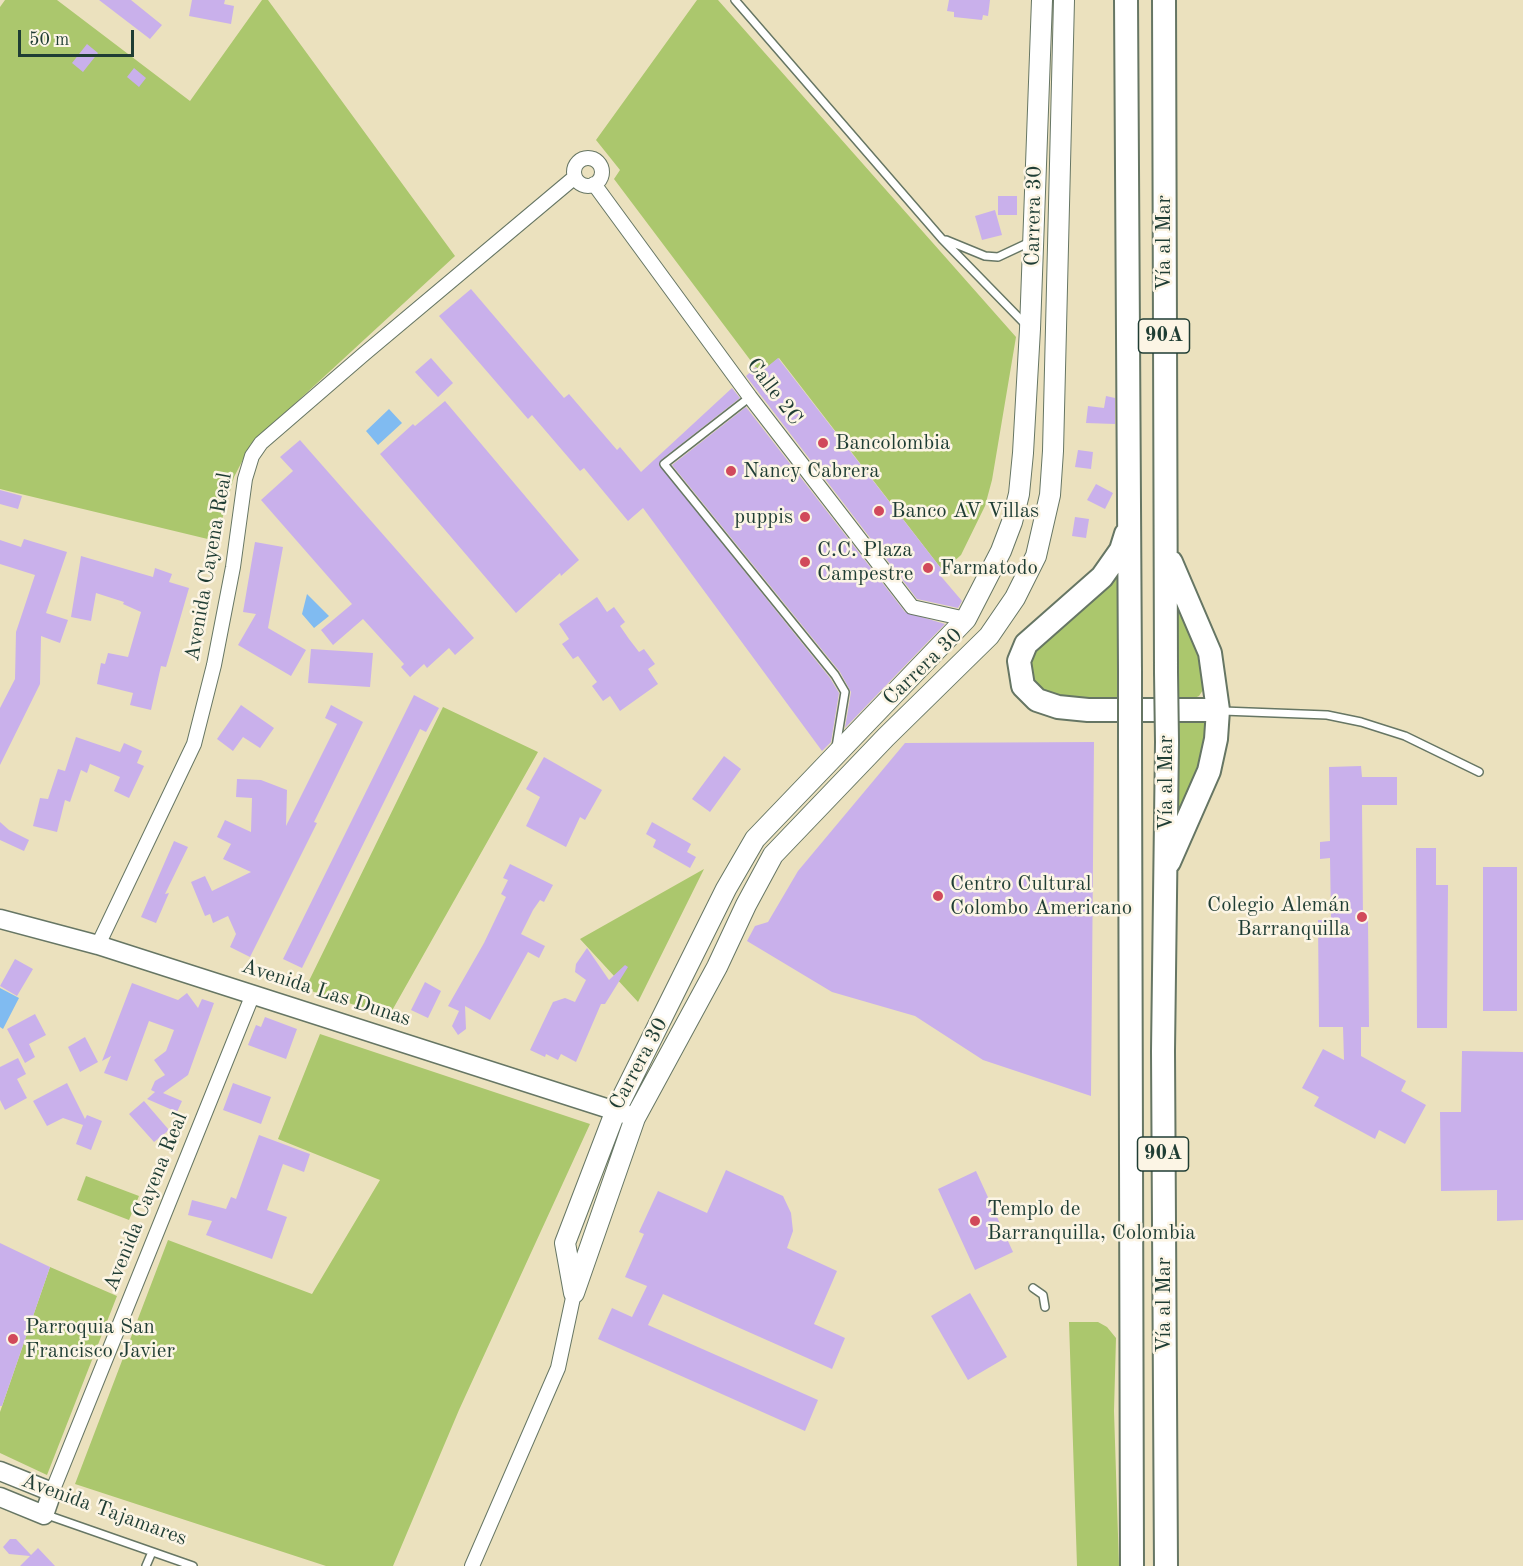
<!DOCTYPE html>
<meta charset="utf-8">
<style>
body{margin:0}
#map{position:relative;width:1523px;height:1566px;overflow:hidden;background:#ebe1be;font-family:"Old Standard TT",serif}
canvas{display:block}
.scale{position:absolute;left:18px;top:30px;width:116px;height:27px;box-sizing:border-box;border:3px solid #1f3d34;border-top:0;padding-left:8px;font-size:18px;line-height:21px;white-space:nowrap;color:#1f3d34;-webkit-text-stroke:4px #fcf5e5;paint-order:stroke}
</style>
<div id="map">
<canvas width="1523" height="1566"></canvas>
<div class="scale">50 m</div>
</div>
<script>
const context = document.querySelector('canvas').getContext('2d');
context.lineJoin = 'round';
function fill(path, color) { context.fillStyle = color; context.fill(path, 'evenodd'); }
const toPath = rows => new Path2D(rows.map(r => 'M' + r).join(''));
function trace(path, color, width, dash) { context.strokeStyle = color; context.lineWidth = width; context.lineCap = dash ? 'butt' : 'round'; context.setLineDash(dash || []); context.stroke(path); }
function label(font, color, halo, rows, align = 'center') {
  context.font = font + ' "Old Standard TT",serif'; context.lineWidth = 5; context.setLineDash([]); context.textBaseline = 'middle'; context.strokeStyle = halo; context.fillStyle = color; for (const [text, x, y, turn = 0] of rows) {
    context.save(); context.translate(x, y); context.rotate((+turn || 0) * Math.PI / 180); context.textAlign = isNaN(turn) ? turn : align; if (halo) context.strokeText(text, 0, 0); context.fillText(text, 0, 0); context.restore();
  }
}
const green = toPath([
 [5,0,57,0,190,101,262,0,268,0,455,256,251,444,234,477,216,541,0,489,0,7],
 [697,0,718,0,1016,337,992,480,985,506,961,555,943,571,779,358,760,373,614,179,620,170,596,140],
 [1118,572,1120,698,1064,699,1038,689,1030,668,1032,655,1037,645],
 [1175,594,1201,650,1205,687,1199,696,1190,700,1179,699],
 [443,707,538,752,389,1016,305,989],
 [1177,722,1212,723,1196,786,1176,812],
 [704,869,638,1002,580,939],
 [320,1034,590,1124,459,1410,393,1566,326,1566,75,1484,168,1240,312,1294,380,1180,278,1139],
 [86,1176,139,1196,129,1220,77,1200],
 [50,1267,117,1296,47,1475,0,1453,0,1412],
 [1069,1322,1098,1322,1107,1327,1116,1338,1114,1411,1119,1566,1077,1566]
]);
const water = toPath([
 [389,409,402,423,378,445,366,431],
 [307,594,329,616,314,628,302,614],
 [0,988,19,998,3,1029,0,1027]
]);
const building = toPath([
 [99,0,131,0,162,25,150,39],
 [192,0,225,0,224,4,234,6,231,24,189,16],
 [949,0,990,0,988,16,983,15,982,20,954,17,954,12,947,11],
 [87,44,98,53,83,72,72,63],
 [134,68,146,78,139,87,127,77],
 [998,196,1017,196,1017,215,998,215],
 [995,210,1002,235,982,240,975,216],
 [471,289,564,398,569,394,617,450,620,447,641,472,732,388,740,398,661,460,659,465,830,678,839,693,831,742,822,751,643,508,628,521,584,468,580,471,532,415,528,419,439,316],
 [431,358,453,383,438,397,415,372],
 [778,358,943,571,939,574,962,601,958,608,917,599,746,376,756,367,761,372],
 [1106,396,1115,398,1115,424,1086,423,1088,406,1104,408],
 [445,401,579,560,561,576,560,573,516,613,380,454,413,424,415,426],
 [746,407,905,612,945,624,845,728,851,692,840,672,672,465],
 [300,440,474,638,455,655,449,648,427,668,424,664,410,677,401,667,404,664,363,619,333,645,321,630,352,604,261,500,293,471,280,457],
 [1078,450,1093,452,1091,469,1075,467],
 [1096,484,1113,493,1105,509,1087,500],
 [0,490,22,496,18,509,0,504],
 [1075,517,1089,519,1086,538,1072,536],
 [24,539,67,552,46,613,68,620,60,643,41,636,40,684,0,765,0,708,15,679,16,632,35,575,0,564,0,540,21,547],
 [255,542,283,547,268,628,306,650,291,676,238,645,256,614,243,612],
 [81,556,153,577,155,568,172,574,169,582,189,588,166,667,161,666,151,710,130,705,133,693,97,684,101,663,105,664,108,653,128,657,141,612,123,604,124,602,96,593,91,621,71,617],
 [597,597,607,612,614,607,625,622,620,626,629,639,639,652,644,649,655,664,648,669,658,684,620,711,610,696,603,701,592,686,597,682,578,656,573,659,562,644,569,639,559,624],
 [311,649,373,653,370,687,308,683],
 [414,695,439,708,426,732,420,729,302,968,283,959],
 [241,705,274,728,260,748,243,737,233,751,217,739],
 [331,705,363,722,314,822,317,823,250,957,230,947,236,934,228,916,213,923,210,914,205,916,191,882,205,876,212,891,251,872,223,859,231,844,217,837,225,820,251,832,252,798,236,797,237,779,261,780,287,790,286,826,337,724,325,718],
 [76,737,120,752,124,743,142,751,137,763,144,766,129,798,114,791,120,777,90,764,87,773,81,770,70,802,65,800,57,832,33,826,40,798,48,799,58,769,65,771],
 [1094,742,1091,1096,983,1060,915,1016,832,992,747,941,755,926,768,922,798,871,905,743],
 [724,756,741,769,710,812,692,799],
 [544,757,602,790,585,820,580,817,566,847,526,826,540,797,526,789],
 [1361,766,1362,777,1397,777,1397,805,1362,805,1363,920,1368,919,1369,1027,1361,1027,1361,1056,1406,1081,1401,1091,1426,1105,1405,1144,1379,1130,1375,1139,1314,1106,1319,1097,1302,1088,1323,1049,1344,1060,1343,1027,1319,1027,1318,920,1331,920,1330,858,1320,859,1320,842,1330,841,1329,767],
 [0,822,9,830,29,840,24,851,0,840],
 [652,822,691,844,687,852,696,857,690,868,653,847,656,840,646,834],
 [174,841,188,847,165,894,169,893,156,923,141,917],
 [1416,848,1436,848,1436,885,1448,885,1447,1028,1417,1028],
 [510,864,553,885,544,902,540,900,533,910,521,934,545,946,539,958,528,952,490,1020,465,1006,466,1029,458,1035,452,1026,459,1011,448,1006,484,943,506,897,501,894,508,880,503,878],
 [1483,867,1517,867,1517,1011,1483,1011],
 [587,948,609,980,625,965,628,967,605,1004,601,1004,576,1062,561,1054,558,1060,546,1054,545,1057,530,1050,553,1002,565,998,575,1002,586,980,575,972,576,964],
 [15,959,33,969,17,996,0,986],
 [425,982,441,991,428,1018,411,1010],
 [132,983,178,1000,187,993,198,1008,202,999,214,1003,188,1075,163,1093,182,1101,177,1112,147,1099,155,1092,151,1090,155,1081,165,1075,154,1060,166,1051,174,1030,149,1021,127,1081,104,1073,111,1056,102,1061],
 [35,1014,46,1035,29,1044,35,1057,25,1063,7,1029],
 [265,1017,297,1029,286,1059,248,1045,256,1025,261,1027],
 [85,1037,98,1062,80,1072,68,1047],
 [1462,1051,1523,1052,1523,1220,1497,1221,1497,1190,1441,1191,1440,1112,1461,1112],
 [18,1058,26,1074,17,1079,27,1098,5,1110,0,1100,0,1067],
 [67,1083,85,1119,87,1115,102,1121,91,1150,76,1144,83,1125,63,1118,47,1126,33,1101],
 [233,1083,271,1097,261,1124,223,1110],
 [144,1101,169,1130,154,1142,129,1114],
 [259,1135,310,1154,304,1172,283,1164,267,1210,287,1217,272,1259,206,1235,212,1221,188,1215,192,1200,226,1209,231,1197,236,1199],
 [726,1170,783,1196,791,1213,793,1231,787,1248,837,1271,814,1324,845,1338,832,1369,663,1294,648,1325,818,1400,805,1431,598,1339,612,1308,632,1317,647,1286,625,1277,644,1234,639,1232,658,1191,707,1213],
 [976,1171,1013,1252,975,1270,938,1189],
 [0,1243,50,1267,2,1406,0,1406],
 [970,1293,1007,1357,968,1380,931,1316],
 [10,1539,16,1539,31,1555,38,1548,55,1566,20,1566,30,1556,9,1554,3,1547]
]);
const service = toPath([
 [735,0,942,239,1026,325],
 [946,240,985,256,998,257,1030,242],
 [750,397,664,464,835,675,845,692,836,747],
 [1223,711,1327,715,1361,722,1405,736,1479,772],
 [1033,1288,1043,1295,1045,1307],
 [47,1515,193,1566],
 [146,1566,152,1552]
]);
const minor = toPath([
 '574 172a14 14 0 1 1 28 0a14 14 0 1 1-28 0Z',
 [594,184,750,397,912,607,966,619],
 [98,945,194,744,214,665,233,567,245,479,252,456,261,443,364,354,575,177],
 [52,1492,253,994],
 [472,1566,558,1368,574,1293]
]);
const tertiary = toPath([
 [0,919,98,945,628,1115],
 [0,1471,52,1492,44,1515,0,1497]
]);
const secondary = toPath([
 [574,1293,635,1118,717,967,746,905,773,855,886,737,989,636,1015,598,1036,556,1050,495,1053,451,1064,0],
 [574,1293,565,1243,616,1110,726,889,755,839,966,619,1001,551,1012,522,1019,494,1023,453,1030,329,1042,0]
]);
const trunk = toPath([
 [1126,0,1130,671],
 [1164,0,1166,672],
 [1126,534,1121,550,1102,577,1026,644,1019,661,1023,686,1037,700,1058,707,1088,710,1218,710],
 [1130,744,1132,1566],
 [1169,862,1209,771,1216,739,1218,710,1210,653,1171,562],
 [1166,1566,1163,1051,1167,742]
]);
const trunkBridge = toPath([
 [1130,671,1130,744],
 [1166,672,1167,742]
]);
const markers = [
 [823,443,6,"#d1495b"],
 [731,471,6,"#d1495b"],
 [879,511,6,"#d1495b"],
 [805,517,6,"#d1495b"],
 [805,562,6,"#d1495b"],
 [928,568,6,"#d1495b"],
 [938,896,6,"#d1495b"],
 [1362,917,6,"#d1495b"],
 [975,1221,6,"#d1495b"],
 [13,1339,6,"#d1495b"]
];
const shields = [
 [1164,336,51],
 [1163,1154,51]
];
const shieldNames = [
 ["90A",1164,336],
 ["90A",1163,1154]
];
const streetNames = [
 ["Carrera 30",1034,216,-89],
 ["Vía al Mar",1164,243,-90],
 ["Calle 2C",774,392,53],
 ["Avenida Cayena Real",209,567,-80],
 ["Carrera 30",923,667,-44],
 ["Vía al Mar",1166,783,-90],
 ["Avenida Las Dunas",326,993,18],
 ["Carrera 30",639,1064,-62],
 ["Avenida Cayena Real",146,1202,-68],
 ["Vía al Mar",1164,1305,-90],
 ["Avenida Tajamares",104,1510,20]
];
const poiNames = [
 ["Bancolombia",835,443],
 ["Nancy Cabrera",743,471],
 ["Banco AV Villas",891,511],
 ["puppis",793,517,"right"],
 ["C.C. Plaza",817,550],
 ["Campestre",817,574],
 ["Farmatodo",940,568],
 ["Centro Cultural",950,884],
 ["Colombo Americano",950,908],
 ["Colegio Alemán",1350,905,"right"],
 ["Barranquilla",1350,929,"right"],
 ["Templo de",987,1209],
 ["Barranquilla, Colombia",987,1233],
 ["Parroquia San",25,1327],
 ["Francisco Javier",25,1351]
];
fill(green, '#abc76d');
fill(water, '#80bbf1');
fill(building, '#c9b0eb');
trace(service, '#667664', 10);
trace(minor, '#667664', 16);
trace(tertiary, '#667664', 21);
trace(secondary, '#667664', 22);
trace(trunk, '#667664', 26);
trace(service, '#fff', 7);
trace(minor, '#fff', 14);
trace(tertiary, '#fff', 18);
trace(secondary, '#fff', 20);
trace(trunk, '#fff', 22);
trace(trunkBridge, '#667664', 26, []);
trace(trunkBridge, '#fff', 22);
for (const [x, y, r, color] of markers) { const dot = new Path2D(); dot.arc(x, y, r, 0, 2 * Math.PI); context.fillStyle = color; context.fill(dot); trace(dot, '#fcf5e5', 2); }
for (const [x, y, w] of shields) { const box = new Path2D(); box.roundRect(x - w / 2, y - 17, w, 34, 4.5); context.fillStyle = '#fcf5e5'; context.fill(box); trace(box, '#1f3d34', 1.5); }
label('bold 20px', '#1f3d34', null, shieldNames);
label('21px', '#1f3d34', '#fcf5e5', streetNames);
label('21px', '#1f3d34', '#fcf5e5', poiNames, 'left');
</script>
